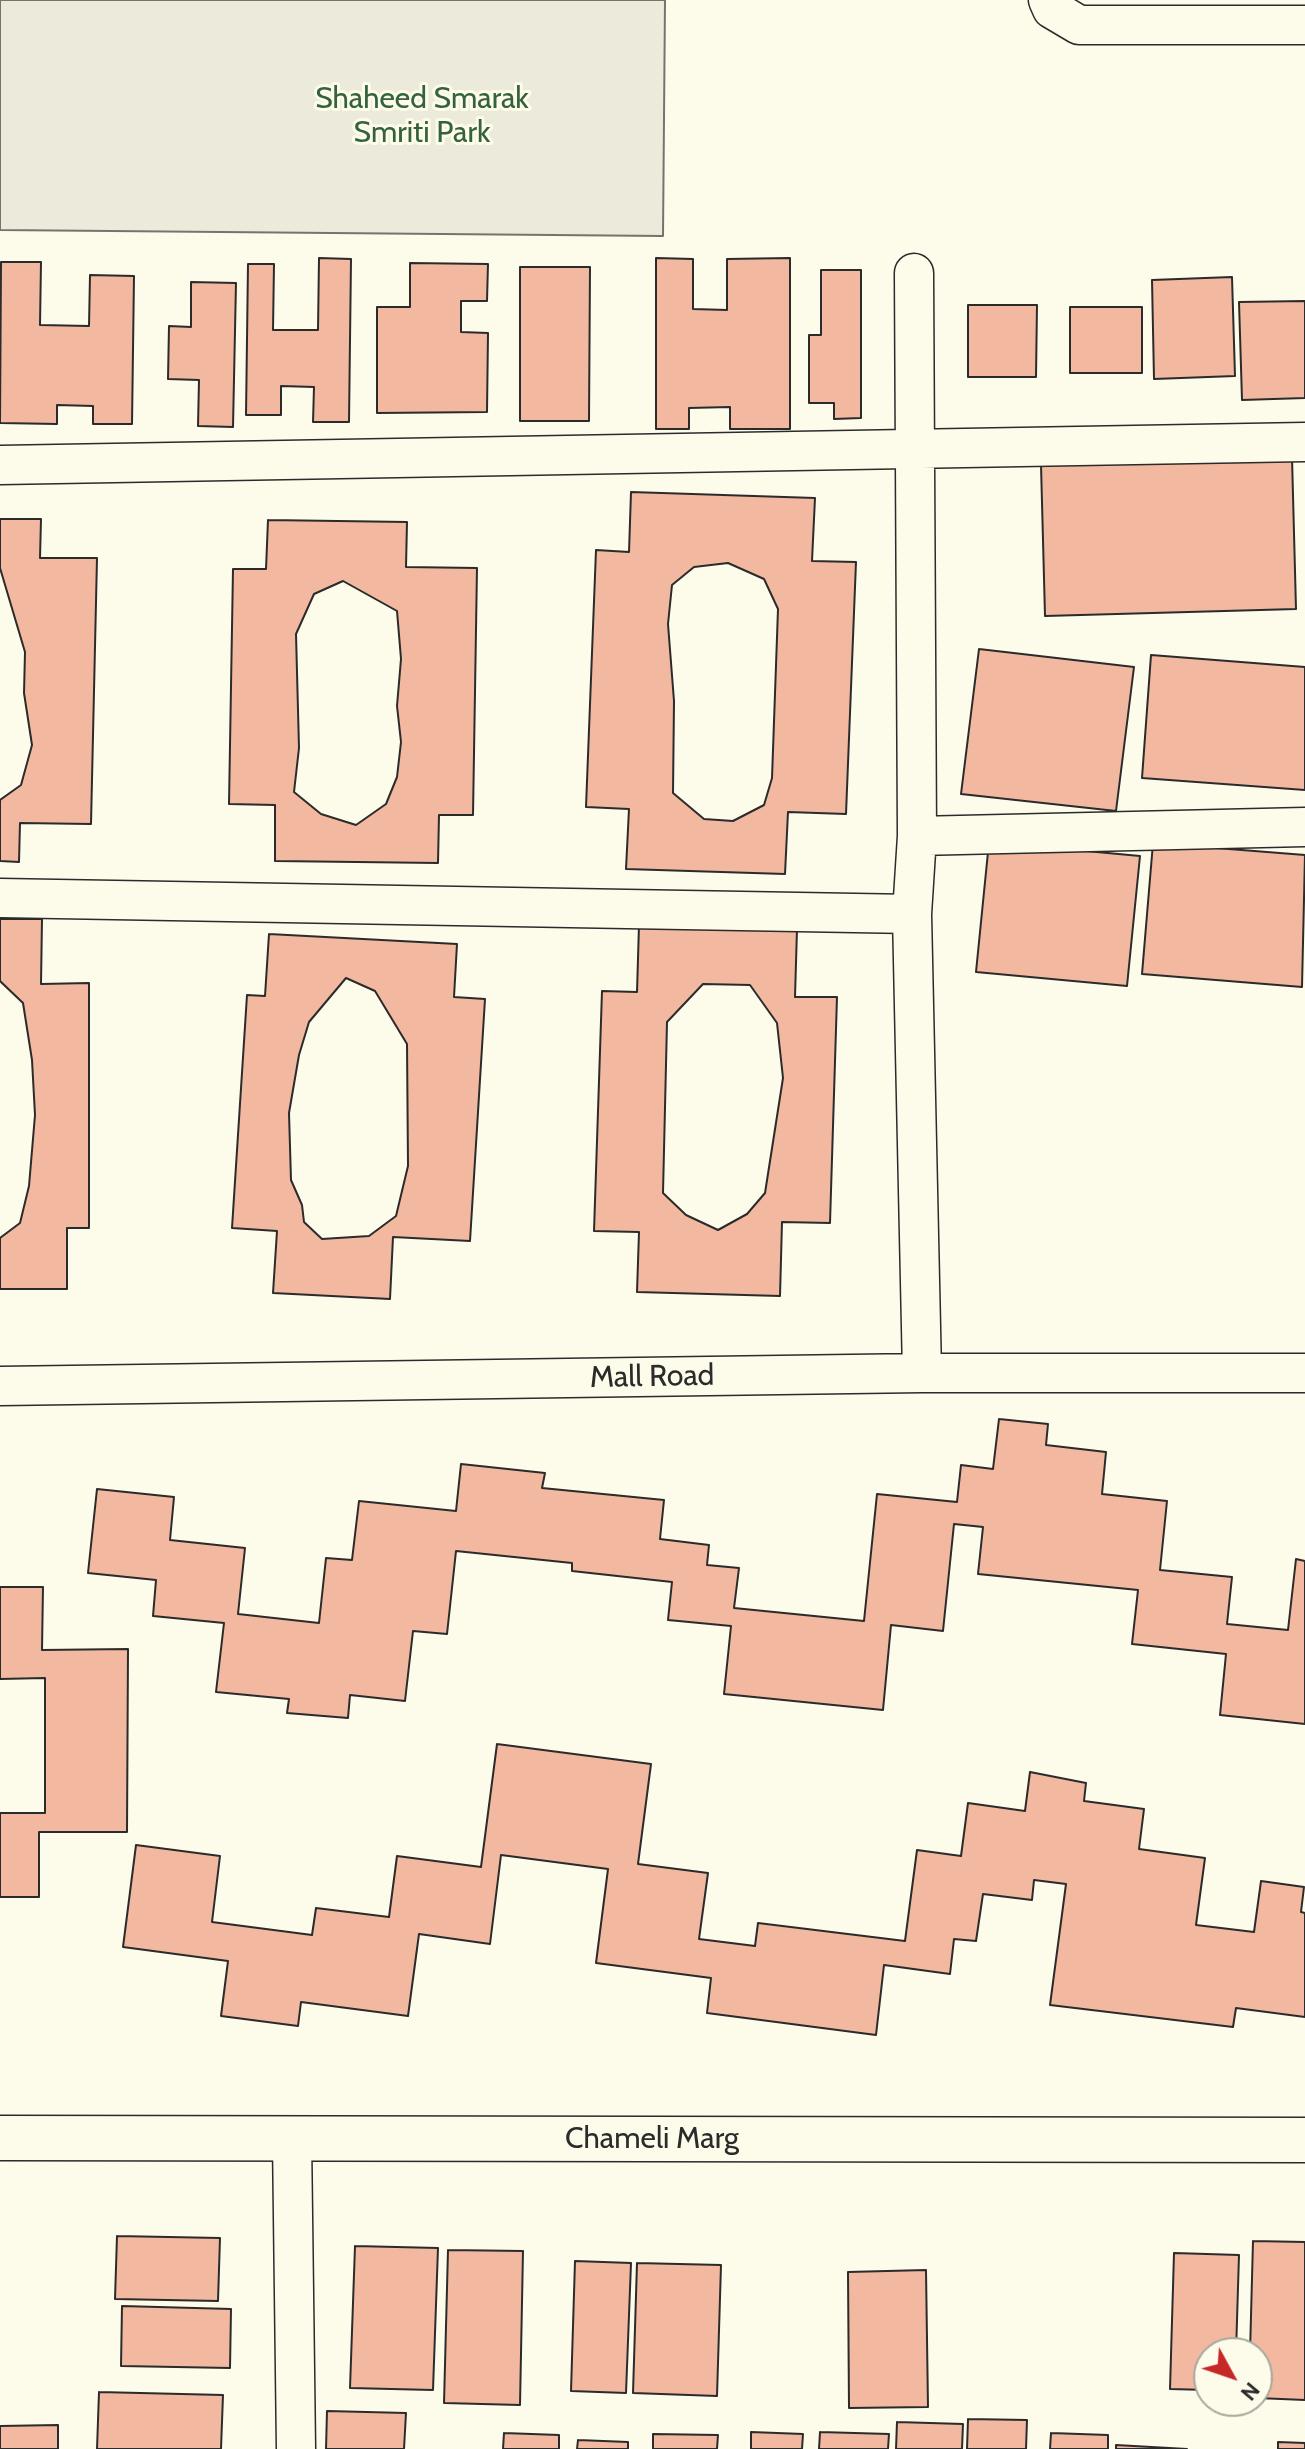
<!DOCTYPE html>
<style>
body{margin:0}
#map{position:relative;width:1305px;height:2449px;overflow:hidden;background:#fdfbea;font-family:Cabin,sans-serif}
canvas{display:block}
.north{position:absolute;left:1193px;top:2337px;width:80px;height:80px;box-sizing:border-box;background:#fdfbea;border:2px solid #a9a89e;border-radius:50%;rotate:130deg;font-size:22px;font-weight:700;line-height:32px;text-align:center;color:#2b2b2b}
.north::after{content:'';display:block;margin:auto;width:28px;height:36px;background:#c62828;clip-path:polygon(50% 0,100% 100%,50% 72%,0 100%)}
</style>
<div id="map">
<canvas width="1305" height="2449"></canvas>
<div class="north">N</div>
</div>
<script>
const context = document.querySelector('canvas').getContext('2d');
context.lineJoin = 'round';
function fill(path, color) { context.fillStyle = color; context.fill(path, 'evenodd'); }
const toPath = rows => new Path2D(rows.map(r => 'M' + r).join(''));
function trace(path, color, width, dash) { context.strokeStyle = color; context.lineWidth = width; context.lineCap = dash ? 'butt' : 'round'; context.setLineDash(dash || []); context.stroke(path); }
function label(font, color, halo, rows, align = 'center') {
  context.font = font + ' Cabin,sans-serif'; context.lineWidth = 6; context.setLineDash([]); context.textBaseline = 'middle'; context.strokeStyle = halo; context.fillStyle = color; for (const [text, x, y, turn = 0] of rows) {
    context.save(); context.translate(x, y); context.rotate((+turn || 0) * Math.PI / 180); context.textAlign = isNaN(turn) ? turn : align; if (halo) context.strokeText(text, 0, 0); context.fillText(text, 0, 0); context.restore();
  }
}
const green = toPath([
 [0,0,665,0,663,236,0,230,0,0]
]);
const building = toPath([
 [319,258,351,259,349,422,313,422,314,387,281,386,281,415,246,415,248,264,274,264,273,330,318,330,319,258],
 [656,258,693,259,693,309,727,310,727,259,790,258,790,429,730,429,730,407,689,408,689,429,656,429,656,258],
 [1,262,41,262,40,325,89,326,90,275,134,276,132,424,93,424,93,406,57,405,57,424,0,423,1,262],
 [410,263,488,264,487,301,461,301,461,332,488,333,487,412,377,413,377,307,410,307,410,263],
 [520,267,590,267,589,421,520,421,520,267],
 [821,270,861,270,861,418,834,419,834,403,809,403,809,335,821,335,821,270],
 [1232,277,1235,376,1154,379,1152,280,1232,277],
 [191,282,236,283,233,427,198,426,199,380,168,379,169,326,191,327,191,282],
 [1305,301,1305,398,1242,400,1239,302,1305,301],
 [968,305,1037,305,1036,377,968,377,968,305],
 [1070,307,1142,307,1142,373,1070,373,1070,307],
 [1292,457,1296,609,1045,616,1041,465,1292,457],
 [631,492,815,498,812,561,856,562,846,814,788,812,785,874,626,869,629,809,586,807,596,550,629,552,631,492],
 [728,563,764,579,778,609,772,778,764,805,733,821,704,819,673,793,674,701,668,624,672,585,694,567,728,563],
 [0,519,41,519,40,558,97,558,91,824,20,823,19,862,0,861,0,800,21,785,32,745,24,693,25,652,0,568,0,519],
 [268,520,407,522,406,567,477,568,473,815,439,815,438,863,275,861,275,805,229,804,233,569,266,569,268,520],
 [343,581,397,611,401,659,397,706,401,742,397,777,386,804,356,825,321,814,294,792,299,748,296,634,314,594,343,581],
 [979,649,1134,667,1116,811,961,794,979,649],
 [1151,655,1305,667,1305,790,1142,778,1151,655],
 [989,842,1140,856,1127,986,976,972,989,842],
 [1153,843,1305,855,1302,987,1142,974,1153,843],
 [0,919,42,919,41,984,89,983,89,1228,67,1228,67,1289,0,1289,0,1238,20,1223,29,1186,35,1115,32,1060,23,1003,0,981,0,919],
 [639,925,797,929,795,997,837,997,830,1223,782,1222,780,1296,637,1292,639,1232,594,1231,602,991,637,992,639,925],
 [703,984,750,985,777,1023,783,1078,765,1193,747,1214,718,1230,686,1215,663,1193,667,1022,703,984],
 [269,934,457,944,454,997,485,999,470,1241,393,1237,390,1299,273,1293,277,1231,232,1228,247,995,265,996,269,934],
 [346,978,375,991,407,1044,408,1166,396,1216,369,1236,322,1239,304,1222,302,1205,291,1180,289,1113,299,1055,309,1022,346,978],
 [999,1419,1048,1424,1046,1445,1106,1452,1102,1494,1167,1501,1160,1570,1232,1577,1227,1624,1288,1630,1296,1559,1305,1561,1305,1724,1220,1715,1226,1654,1132,1644,1138,1590,978,1574,983,1527,954,1524,943,1631,891,1625,883,1710,724,1694,731,1626,668,1620,672,1582,572,1571,572,1563,456,1551,447,1634,413,1631,405,1701,350,1695,348,1718,287,1713,289,1699,216,1692,224,1623,153,1616,156,1580,88,1573,97,1489,174,1497,170,1540,245,1548,238,1614,319,1623,326,1558,352,1560,359,1501,456,1511,461,1464,545,1473,542,1488,664,1500,660,1539,709,1545,707,1565,739,1568,734,1608,864,1621,877,1494,957,1502,961,1465,993,1469,999,1419],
 [0,1587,43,1587,42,1650,128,1649,127,1832,39,1832,39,1897,0,1897,0,1813,45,1813,45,1678,0,1679,0,1587],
 [497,1744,651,1764,638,1864,708,1873,699,1939,755,1946,758,1923,905,1941,917,1850,961,1856,968,1803,1025,1811,1030,1772,1086,1783,1084,1801,1144,1809,1139,1849,1205,1858,1196,1925,1254,1932,1261,1881,1304,1887,1301,1912,1305,1913,1305,2017,1236,2008,1233,2027,1050,2005,1066,1884,1034,1880,1032,1900,983,1894,976,1941,954,1939,950,1974,884,1965,876,2035,707,2013,711,1978,596,1963,608,1869,501,1855,490,1944,419,1934,408,2016,301,2002,298,2026,221,2016,228,1961,123,1947,136,1845,220,1856,212,1922,312,1935,316,1908,389,1917,397,1856,481,1867,497,1744],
 [117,2236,220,2238,218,2301,115,2299,117,2236],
 [1253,2241,1305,2242,1305,2400,1257,2398,1257,2353,1250,2353,1253,2241],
 [355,2246,438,2248,433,2390,350,2388,355,2246],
 [448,2250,523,2251,520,2405,444,2403,448,2250],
 [1174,2253,1239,2255,1236,2353,1209,2353,1209,2390,1170,2389,1174,2253],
 [575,2261,631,2263,626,2393,571,2391,575,2261],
 [637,2263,721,2265,717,2396,633,2393,637,2263],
 [926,2270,928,2407,849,2408,848,2272,926,2270],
 [122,2306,231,2309,230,2368,121,2366,122,2306],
 [99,2392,223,2395,221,2449,97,2449,99,2392],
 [327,2411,406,2413,404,2449,326,2449,327,2411],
 [968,2419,1027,2420,1026,2449,967,2449,968,2419],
 [897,2422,963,2424,962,2449,896,2449,897,2422],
 [58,2425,58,2449,0,2449,0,2426,58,2425],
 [751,2432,803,2434,802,2449,751,2449,751,2432],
 [820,2432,889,2434,888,2449,819,2449,820,2432],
 [504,2433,559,2435,559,2449,503,2449,504,2433],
 [1051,2433,1108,2435,1108,2449,1050,2449,1051,2433],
 [653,2434,718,2435,717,2449,653,2449,653,2434],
 [578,2440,628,2442,628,2449,577,2449,578,2440],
 [1278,2442,1305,2443,1305,2449,1278,2449,1278,2442],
 [1116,2445,1187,2449,1116,2449,1116,2445]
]);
const street = toPath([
 [1048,0,1052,9,1079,25,1305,25],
 [914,273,917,836,912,914,922,1373],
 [0,465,1305,442],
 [917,836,1305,827],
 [0,898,912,914],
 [0,1386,922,1373,1305,1373],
 [292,2138,296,2449]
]);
const secondary = toPath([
 [0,2138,1305,2140]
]);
const parkNames = [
 ["Shaheed Smarak",422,99],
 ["Smriti Park",422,133]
];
const streetNames = [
 ["Mall Road",652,1377,-1],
 ["Chameli Marg",652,2139]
];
fill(green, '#ecebdb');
trace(green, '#74746e', 2);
fill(building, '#f2b8a0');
trace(building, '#2b2b2b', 2);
trace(street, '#2b2b2b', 41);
trace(secondary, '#2b2b2b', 47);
trace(street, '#fdfbea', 38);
trace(secondary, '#fdfbea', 44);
label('30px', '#34623c', '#fdfbea', parkNames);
label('30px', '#2b2b2b', '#fdfbea', streetNames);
</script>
